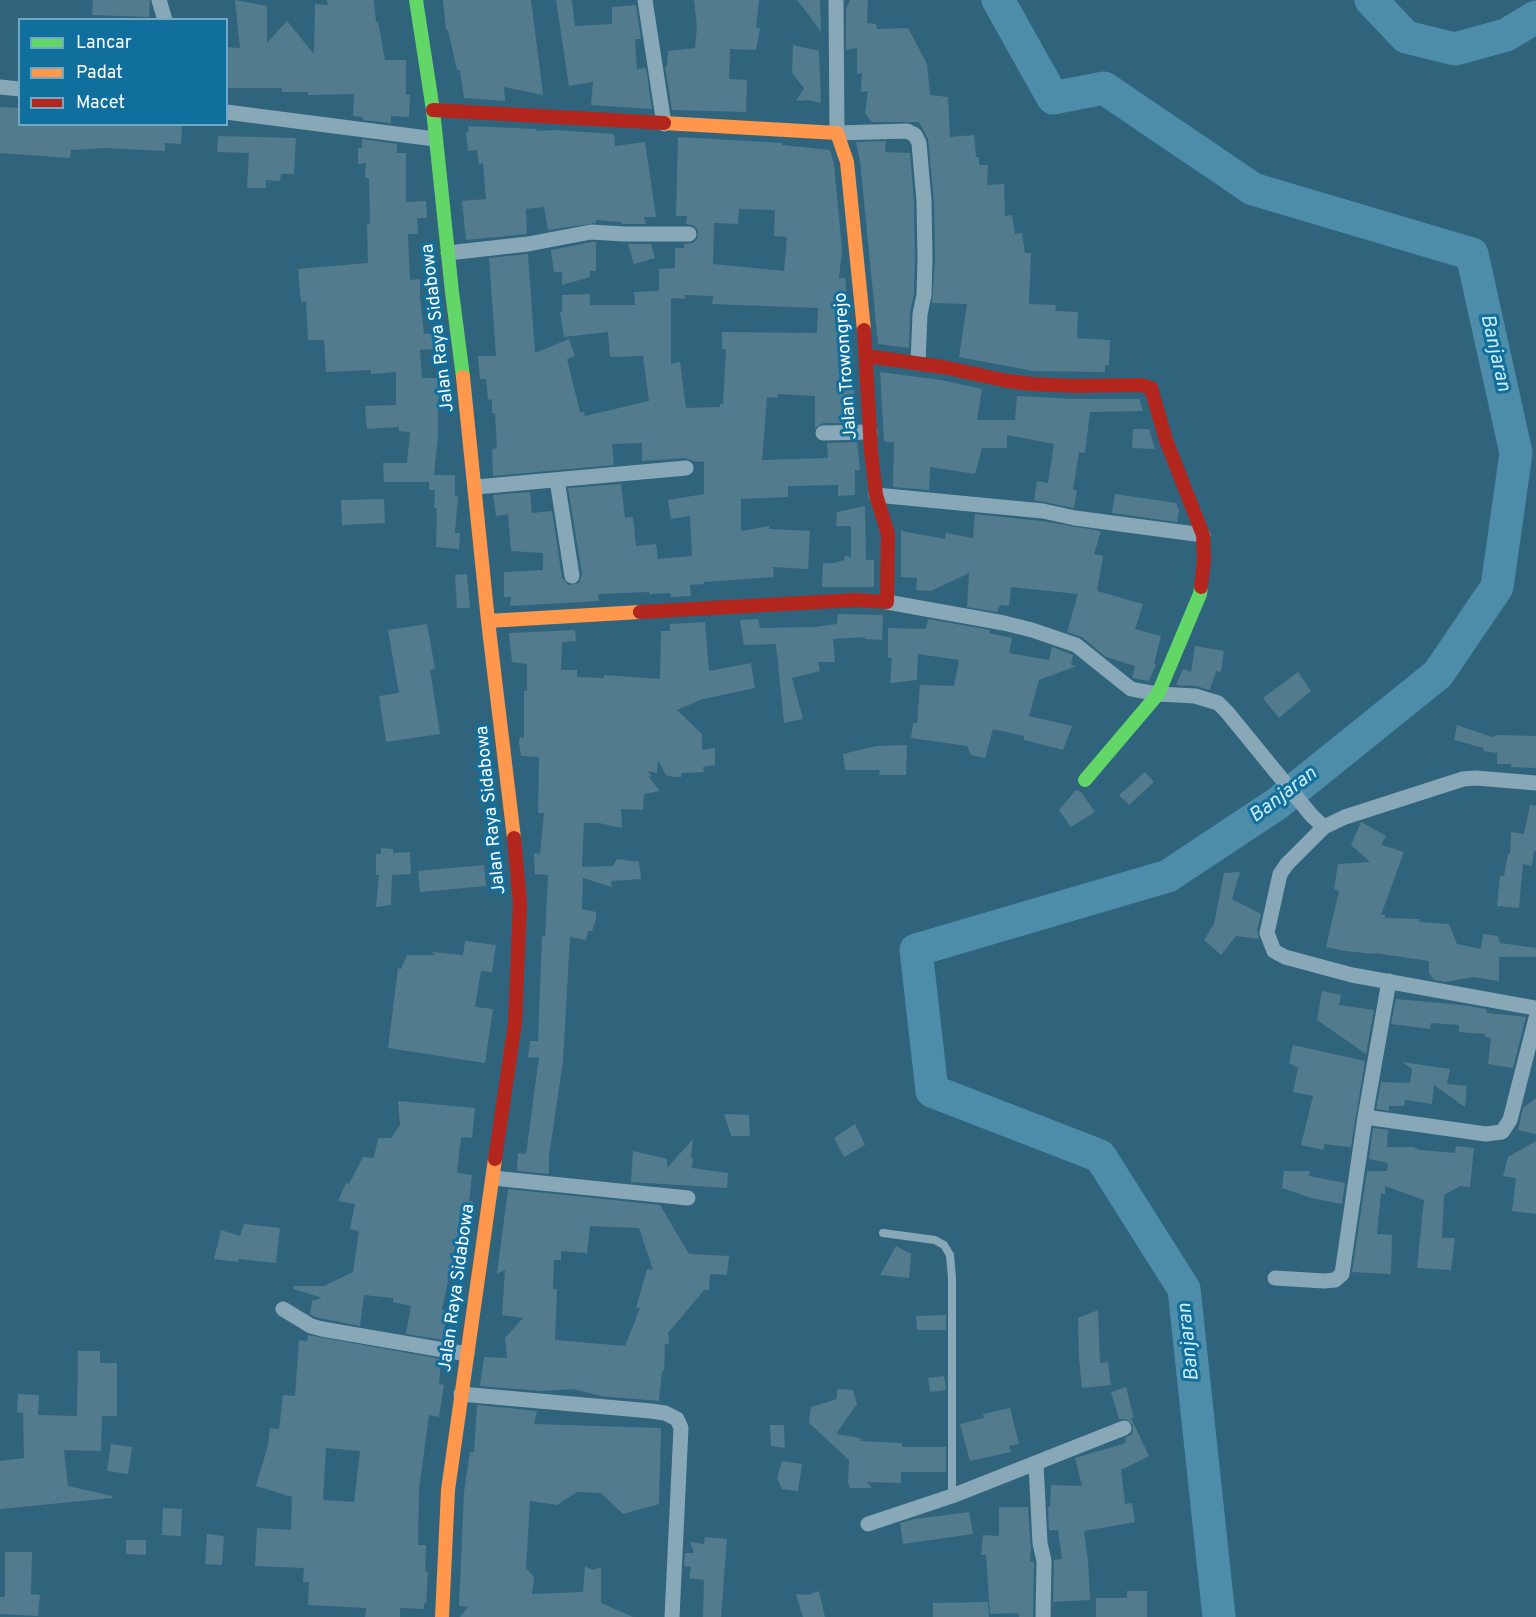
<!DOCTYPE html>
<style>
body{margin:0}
#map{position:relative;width:1536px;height:1617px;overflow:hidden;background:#30647c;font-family:Overpass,sans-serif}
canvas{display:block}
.legend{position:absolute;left:18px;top:18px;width:210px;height:108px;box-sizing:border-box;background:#106f9c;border:2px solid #70a9c4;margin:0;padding:8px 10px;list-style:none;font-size:18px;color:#fff}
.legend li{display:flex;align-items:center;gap:12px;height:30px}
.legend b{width:30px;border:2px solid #70a9c4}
</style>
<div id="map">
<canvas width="1536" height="1617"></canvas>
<ul class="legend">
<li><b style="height:8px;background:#63d668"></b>Lancar</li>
<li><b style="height:8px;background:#ff974d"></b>Padat</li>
<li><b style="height:8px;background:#b3261e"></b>Macet</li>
</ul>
</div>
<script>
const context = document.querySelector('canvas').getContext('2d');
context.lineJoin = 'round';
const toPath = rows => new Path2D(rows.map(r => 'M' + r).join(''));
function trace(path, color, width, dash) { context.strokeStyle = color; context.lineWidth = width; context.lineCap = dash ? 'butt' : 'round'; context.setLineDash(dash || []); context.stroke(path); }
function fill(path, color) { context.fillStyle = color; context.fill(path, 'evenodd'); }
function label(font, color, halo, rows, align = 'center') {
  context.font = font + ' Overpass,sans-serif'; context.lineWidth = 6; context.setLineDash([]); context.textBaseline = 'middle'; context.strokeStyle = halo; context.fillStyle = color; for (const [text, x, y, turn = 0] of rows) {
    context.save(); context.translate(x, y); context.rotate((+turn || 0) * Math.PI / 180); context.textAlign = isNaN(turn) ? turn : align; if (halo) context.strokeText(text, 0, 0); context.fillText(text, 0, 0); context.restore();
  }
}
const river = toPath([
 [998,0,1053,98,1104,88,1253,189,1472,254,1516,453,1497,587,1438,674,1278,803,1168,876,916,950,932,1091,1100,1156,1184,1289,1219,1617],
 [1371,0,1406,37,1455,49,1506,35,1536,17]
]);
const building = toPath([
 [93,0,150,0,149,17,92,15],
 [235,0,267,6,267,43,287,21,314,54,315,4,328,5,327,0,374,0,376,22,378,22,385,60,406,60,406,95,410,95,409,117,391,116,391,123,363,120,363,117,353,116,354,94,308,95,308,92,282,92,282,88,226,88,226,47,240,48],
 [443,0,531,0,543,95,504,87,505,101,464,98,460,70,457,70,448,30,446,30],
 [556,0,572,0,575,26,612,24,612,7,636,5,641,39,635,39,637,69,646,68,652,109,591,105,593,82,569,86],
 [694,0,759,0,756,28,760,28,756,50,730,49,729,79,747,80,746,112,672,110,665,67,667,66,668,51,695,48,697,27],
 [797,0,820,0,821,32,808,14],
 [850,0,868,0,867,23,876,24,877,29,908,28,927,64,930,95,948,97,950,137,974,135,976,157,979,157,979,165,988,165,987,185,1004,184,1005,216,1012,215,1015,234,1022,233,1025,253,1031,253,1029,304,1056,305,1055,311,1078,312,1077,338,1110,340,1109,365,1105,365,1105,372,1033,371,959,357,967,304,932,303,935,259,934,201,928,139,919,122,872,122,865,113,868,91,861,92,862,73,857,74,857,48,846,50,846,9],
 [793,45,819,51,821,103,809,100,796,101,804,88,792,73],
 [0,107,20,108,20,124,182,124,181,144,165,143,165,151,104,148,71,150,70,158,0,153],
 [468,126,536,129,536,131,555,130,614,134,615,146,645,142,656,217,644,217,646,224,622,224,621,222,596,220,596,223,548,230,544,207,526,209,527,234,466,240,462,201,486,199,483,163,479,164,477,150,468,151,466,132,469,131],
 [218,136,296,138,294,174,281,174,280,181,266,180,266,188,247,188,249,153,217,152],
 [678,137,782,143,782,145,830,150,834,164,842,250,839,278,845,278,853,360,842,360,841,387,854,388,856,423,823,423,815,428,815,396,778,394,778,398,767,397,762,460,828,458,827,443,857,442,860,470,855,470,855,495,838,496,838,485,788,486,788,497,741,499,741,531,769,526,769,529,810,531,808,569,773,567,774,577,704,582,704,584,690,585,691,596,671,597,671,594,669,593,649,594,649,592,598,594,599,601,510,606,511,597,504,597,504,572,543,570,543,553,511,551,508,514,496,516,493,495,530,492,532,513,552,511,562,578,569,585,579,583,582,574,568,488,621,484,625,518,633,517,636,546,656,544,658,559,692,556,690,516,671,519,668,500,704,494,704,462,693,461,685,458,642,461,642,443,612,444,614,465,493,476,492,449,497,448,495,413,492,413,492,399,488,400,486,379,480,379,478,356,496,356,489,258,528,254,535,353,569,339,575,356,567,359,580,412,584,412,585,416,649,401,643,356,610,357,608,332,564,337,560,312,562,312,562,295,590,294,590,305,635,305,634,292,659,291,659,269,675,268,675,248,684,248,684,244,693,243,697,239,698,230,693,225,686,224,687,216,676,216],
 [739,209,775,210,774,236,787,237,784,271,713,264,714,223,738,224],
 [685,295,713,296,712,304,818,308,817,333,722,332,722,349,726,349,723,404,720,404,720,407,686,408,680,362,671,364,671,298,685,299],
 [362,139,397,144,397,153,406,153,406,202,426,201,427,218,417,218,418,234,408,234,410,280,420,279,420,296,424,334,435,334,436,349,420,350,422,378,447,378,446,399,438,399,438,436,434,475,455,475,455,496,458,496,455,533,460,533,459,549,436,547,437,508,434,508,435,490,429,490,429,482,384,482,383,463,407,463,410,432,399,431,399,427,367,429,365,406,396,405,396,372,371,374,371,370,326,372,324,340,308,340,306,301,301,302,298,269,368,263,367,224,370,224,369,178,365,178,366,163,358,164,358,148,362,148],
 [886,141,885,152,910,153,914,202,915,259,914,294,910,313,909,348,878,344,860,161,856,142],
 [592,242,596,242,596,271,590,271,590,277,562,285,562,272,554,272,551,250],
 [628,244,651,244,655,258,634,264],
 [880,372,941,380,982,389,977,420,1015,420,1017,396,1074,399,1139,399,1143,411,1090,412,1085,453,1079,452,1073,490,1077,490,1074,508,1034,500,1037,481,1048,483,1054,444,1007,435,1007,448,982,448,975,474,930,467,929,490,893,487,894,442,885,442,884,439],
 [1133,429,1149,429,1155,449,1132,448],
 [1115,494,1176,503,1179,510,1177,522,1112,513],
 [384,499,385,523,342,525,341,500],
 [865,506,866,560,874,560,874,587,822,587,823,563,834,563,844,560,845,556,851,557,851,526,836,526,837,512],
 [975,514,1041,521,1101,531,1094,554,1103,556,1097,591,1143,604,1135,629,1161,636,1154,664,1156,664,1149,681,1132,678,1135,666,1106,657,1082,637,1067,632,1078,594,1011,587,1009,606,1000,605,997,612,967,607,969,573,931,591,916,590,917,578,901,577,901,531,945,539,946,533,973,538],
 [467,574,470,608,457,608,455,575],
 [838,614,883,615,882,640,865,639,866,637,833,639,835,662,818,662,820,671,792,678,803,719,784,723,776,644,744,645,740,620,758,619,760,628,814,627,837,624],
 [928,619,990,630,989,633,1012,638,1009,653,1049,660,1052,647,1073,655,1071,665,1077,666,1039,680,1029,716,1072,726,1063,750,1024,740,1024,736,993,729,985,758,971,755,967,746,911,738,913,723,917,723,920,685,954,686,959,660,918,654,917,680,890,683,892,658,888,658,888,628,926,629],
 [705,622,709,671,751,663,755,688,703,699,677,710,702,734,702,750,715,748,715,765,703,767,704,772,682,773,681,777,674,777,666,775,658,760,657,773,648,771,652,777,648,776,660,791,644,794,643,810,621,809,622,828,599,823,584,823,582,867,613,866,617,859,639,862,641,879,611,881,612,887,583,878,582,909,596,912,596,919,592,931,588,931,586,940,570,937,563,1061,549,1156,549,1174,517,1171,518,1153,526,1154,539,1057,528,1058,530,1041,538,1041,542,936,545,937,548,875,535,874,534,853,540,854,544,813,538,813,539,757,521,756,519,742,520,737,524,738,524,691,527,691,527,664,512,662,509,633,575,630,576,641,562,642,561,670,577,670,577,677,604,678,604,675,660,679,661,631,670,631,670,624],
 [427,624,435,669,430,670,440,734,386,742,379,696,399,693,388,630],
 [1195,646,1224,651,1221,672,1216,671,1210,690,1196,686,1176,685,1183,669,1191,672],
 [1298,672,1311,691,1279,718,1263,698],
 [1457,725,1492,737,1498,735,1536,736,1536,768,1511,767,1511,764,1497,764,1497,753,1483,751,1484,748,1454,740],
 [907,745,906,775,879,775,880,770,845,770,843,754,876,746],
 [1145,772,1154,782,1129,805,1119,795],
 [1076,790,1081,792,1095,812,1071,827,1059,810],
 [1530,805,1536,806,1536,851,1534,851,1532,866,1523,864,1519,908,1497,906,1500,876,1504,876,1508,854,1510,854,1511,832,1524,834],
 [1361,822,1386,836,1381,845,1404,852,1381,915,1385,915,1385,918,1420,919,1419,922,1449,924,1457,944,1481,949,1483,934,1498,936,1500,943,1536,948,1536,957,1499,957,1499,981,1473,977,1445,982,1434,980,1429,973,1429,961,1375,953,1375,954,1345,951,1326,947,1339,891,1334,889,1338,864,1370,862,1351,845],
 [381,848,393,849,393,853,410,852,411,874,392,875,391,905,376,907,379,875,376,875,376,854,381,854],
 [484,865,486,886,420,892,418,871],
 [1240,872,1232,899,1261,914,1257,931,1259,939,1236,936,1221,955,1204,940,1214,924,1224,873],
 [465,941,496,945,492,972,481,971,475,1007,493,1009,485,1063,388,1048,398,968,401,969,407,955,436,955,431,952,463,955],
 [1322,991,1341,995,1339,1005,1374,1010,1366,1054,1317,1020],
 [1396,999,1462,1005,1486,1009,1487,1013,1526,1017,1513,1068,1488,1064,1491,1038,1485,1037,1485,1034,1459,1032,1459,1025,1431,1023,1430,1029,1391,1024],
 [1293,1045,1365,1061,1351,1147,1324,1144,1324,1150,1301,1145,1313,1096,1293,1092,1298,1068,1289,1063],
 [1402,1062,1450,1069,1447,1084,1467,1086,1465,1107,1434,1085,1432,1104,1405,1100,1404,1106,1389,1106,1389,1111,1376,1109,1381,1082,1410,1083,1412,1069],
 [1536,1098,1536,1134,1518,1130,1523,1108],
 [398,1101,475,1108,472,1138,461,1137,457,1173,472,1175,469,1201,473,1201,470,1220,464,1219,465,1253,455,1248,442,1310,447,1311,443,1340,406,1334,411,1306,393,1302,393,1298,364,1295,360,1326,315,1317,310,1314,312,1301,322,1298,293,1289,294,1286,324,1286,353,1272,359,1231,350,1229,355,1204,338,1201,346,1183,349,1184,363,1157,374,1158,378,1138,391,1138,400,1125],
 [724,1114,749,1115,750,1136,731,1136],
 [855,1124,865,1145,844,1157,834,1138],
 [1373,1128,1388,1130,1387,1147,1413,1147,1420,1150,1455,1153,1456,1146,1474,1148,1470,1187,1460,1186,1444,1195,1442,1238,1455,1238,1451,1270,1417,1268,1424,1200,1385,1186,1385,1194,1381,1193,1377,1234,1392,1235,1391,1274,1352,1272,1367,1171,1387,1171,1388,1163,1369,1159],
 [693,1139,691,1158,693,1159,692,1168,728,1173,727,1188,631,1182,633,1151,667,1159,667,1168],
 [1536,1141,1536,1214,1512,1211,1516,1178,1503,1176,1508,1157],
 [1284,1171,1310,1171,1309,1176,1345,1183,1342,1204,1311,1198,1282,1188],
 [508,1189,660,1205,689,1254,729,1256,727,1275,710,1274,709,1290,704,1290,668,1333,669,1344,665,1344,664,1371,662,1371,659,1401,600,1396,574,1389,542,1391,480,1386,484,1357,507,1358,505,1338,523,1318,502,1315,505,1270,497,1274],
 [590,1226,639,1228,653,1270,647,1269,636,1308,640,1308,625,1346,555,1340,557,1289,553,1289,554,1260,561,1260,561,1251,587,1253],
 [244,1224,280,1228,276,1263,238,1259,238,1262,214,1259,221,1230,240,1236],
 [896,1246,911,1254,909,1278,880,1275],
 [1098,1310,1100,1363,1108,1362,1111,1385,1082,1388,1079,1358,1078,1318],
 [946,1315,946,1330,917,1330,916,1316],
 [308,1335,441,1359,439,1384,444,1385,439,1417,429,1415,419,1490,418,1545,426,1545,425,1571,428,1572,426,1604,424,1603,424,1609,400,1608,400,1617,365,1617,366,1608,308,1605,309,1582,303,1582,304,1568,255,1566,257,1528,291,1530,292,1497,256,1486,268,1445,270,1428,279,1429,283,1395,295,1396,299,1340,307,1341],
 [326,1448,360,1451,354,1502,323,1500],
 [78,1351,100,1351,100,1363,117,1363,117,1416,102,1416,101,1451,64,1450,68,1486,112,1496,112,1498,0,1509,0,1461,24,1458,23,1413,17,1412,18,1394,39,1395,38,1415,77,1416],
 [944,1376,946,1390,930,1392,928,1378],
 [1126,1387,1134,1418,1131,1418,1149,1456,1121,1470,1125,1504,1132,1503,1135,1522,1084,1531,1088,1561,1090,1600,1053,1602,1054,1560,1062,1559,1058,1530,1049,1530,1048,1507,1050,1507,1051,1485,1082,1486,1075,1458,1126,1443,1125,1438,1132,1434,1133,1425,1126,1419,1119,1419,1111,1392],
 [837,1389,853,1390,857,1404,836,1434,860,1438,861,1441,902,1443,902,1447,946,1447,946,1472,901,1472,901,1483,867,1482,872,1488,850,1488,848,1482,849,1460,809,1423,811,1407,837,1399],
 [477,1405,537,1411,534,1424,661,1428,659,1504,623,1514,601,1493,577,1492,557,1505,530,1501,526,1568,534,1577,532,1594,583,1592,585,1566,593,1570,601,1567,601,1603,633,1617,460,1617,468,1607,459,1606,464,1492,470,1452,474,1452],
 [1010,1408,1019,1444,1009,1446,1011,1452,970,1461,960,1424,984,1418,983,1414],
 [770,1425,784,1425,785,1448,771,1446],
 [111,1444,132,1447,128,1474,107,1471],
 [782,1461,802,1464,798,1491,782,1489,777,1478],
 [999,1507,1028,1507,1031,1549,1030,1561,1034,1562,1033,1617,1019,1617,1018,1613,990,1614,986,1555,981,1555,983,1535,999,1536],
 [163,1508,182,1509,181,1536,162,1535],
 [969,1512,973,1534,903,1544,900,1523,915,1519],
 [207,1534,224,1536,222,1565,205,1564],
 [705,1537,727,1539,721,1617,703,1617,704,1580,689,1578,691,1567,684,1566,685,1553,694,1553,690,1542,704,1544],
 [126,1540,146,1540,146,1555,126,1554],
 [5,1552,32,1552,31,1594,40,1595,38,1616,0,1614,0,1597,5,1597],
 [819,1591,825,1617,803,1617,796,1594,808,1595],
 [1127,1591,1147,1591,1147,1617,1096,1617,1096,1598,1127,1598],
 [988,1602,989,1617,933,1617,933,1603]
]);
const lane = toPath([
 [883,1233,935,1240,944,1245,950,1255,952,1278,952,1496]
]);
const street = toPath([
 [159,0,165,20],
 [645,0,664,124],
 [836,0,837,133,907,131,915,135,919,143,924,201,925,259,924,295,920,314,918,363],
 [0,87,20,89],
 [226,112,435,139],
 [448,253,528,244,591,232,624,234,689,234],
 [823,433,870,432],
 [557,480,572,576],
 [476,487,686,468],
 [876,495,1043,511,1075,518,1203,535],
 [887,602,1004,623,1032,630,1076,645,1131,689,1158,694,1195,696,1218,703,1227,712,1312,816,1324,827],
 [1536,783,1476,778,1463,779,1345,817,1324,827,1287,864,1280,874,1267,933,1274,951,1285,957,1352,975,1536,1008],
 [1365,1117,1486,1134,1502,1132,1510,1120,1536,1018],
 [493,1178,688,1198],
 [1275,1278,1324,1281,1335,1280,1342,1274,1365,1117,1389,981],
 [283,1309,311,1326,322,1329,467,1354],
 [461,1394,651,1411,665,1413,677,1419,681,1428,672,1617],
 [1036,1464,1040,1543,1044,1561,1043,1617],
 [868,1524,952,1496,1124,1428]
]);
const fast = toPath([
 [416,0,433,110,452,292,463,377],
 [1085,780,1158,694,1200,594,1201,587]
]);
const slow = toPath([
 [664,123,837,133,847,162,864,330],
 [463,377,488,621,514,838],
 [488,621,640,612],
 [442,1617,448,1490,495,1159]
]);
const jam = toPath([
 [433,110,664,123],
 [866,356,943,367,1008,381,1032,384,1075,386,1141,385,1151,388,1166,440,1203,535,1204,560,1201,587],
 [640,612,855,600,887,602,888,534,876,495,871,451,864,330],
 [495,1159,515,1023,520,903,514,838]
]);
const streetNames = [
 ["Jalan Raya Sidabowa",439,328,-97],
 ["Jalan Trowongrejo",847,366,-94],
 ["Jalan Raya Sidabowa",492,810,-96],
 ["Jalan Raya Sidabowa",458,1288,-82]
];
const waterNames = [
 ["Banjaran",1494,353,77],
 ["Banjaran",1284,796,-37],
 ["Banjaran",1190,1342,-96]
];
trace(river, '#4d8daa', 33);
fill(building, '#527b8e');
trace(lane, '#88a8b7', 8);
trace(street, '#88a8b7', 15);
trace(fast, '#63d668', 14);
trace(slow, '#ff974d', 14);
trace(jam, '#b3261e', 14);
label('18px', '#fff', '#106f9c', streetNames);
label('italic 20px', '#cceefc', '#106f9c', waterNames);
</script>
